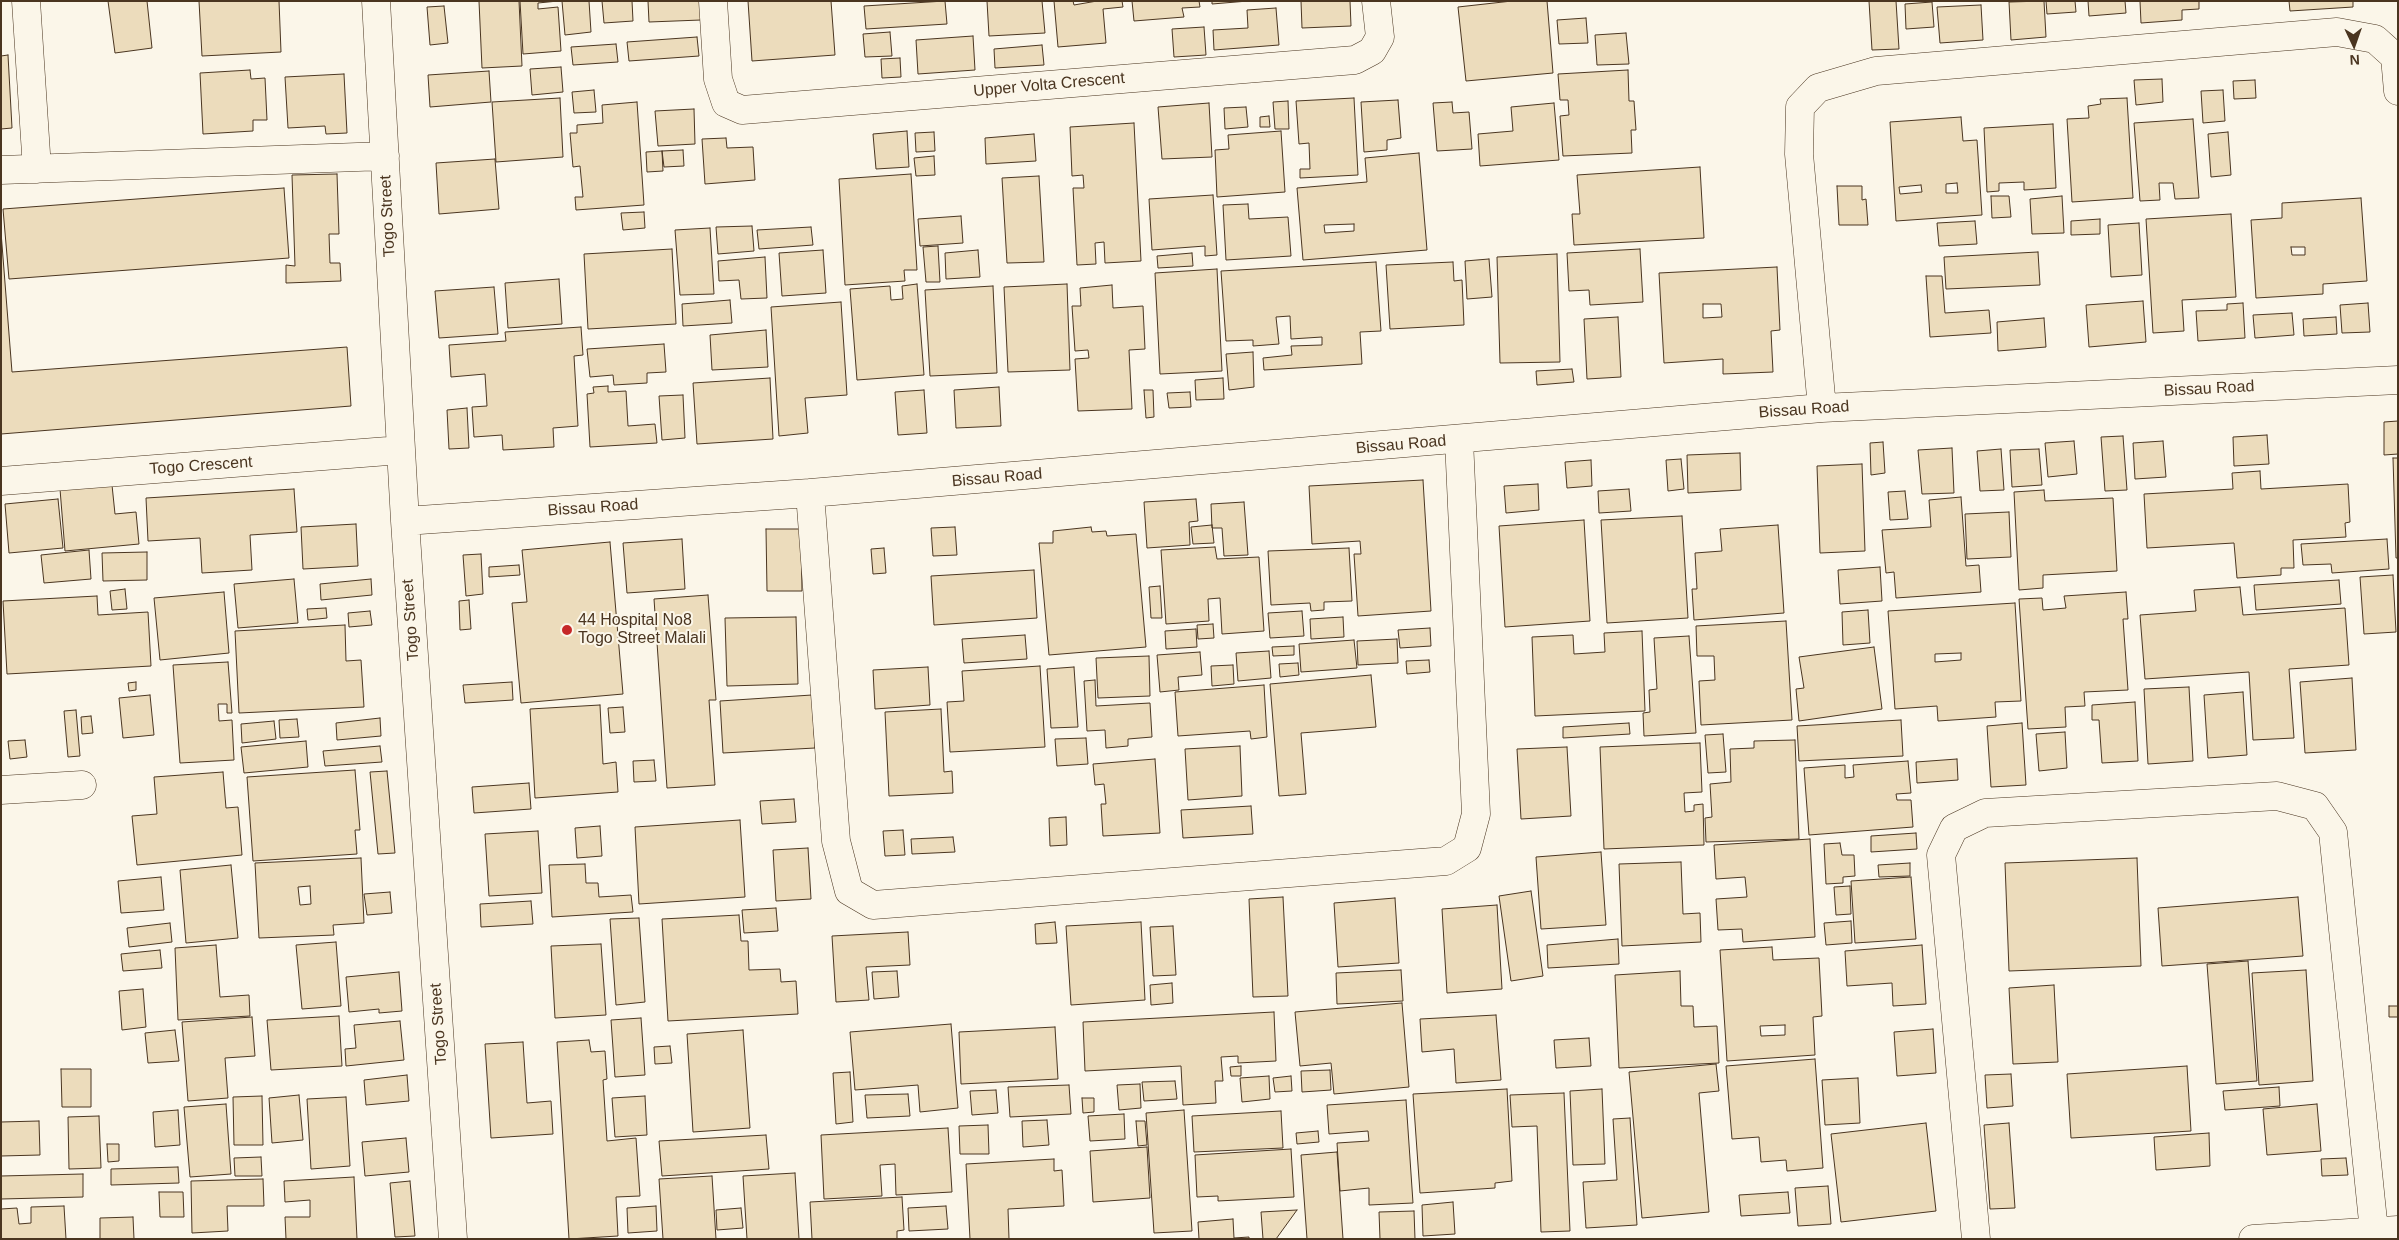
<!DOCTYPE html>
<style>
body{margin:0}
#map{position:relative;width:2399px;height:1240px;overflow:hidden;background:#fbf6e9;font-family:Arial,sans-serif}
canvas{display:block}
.frame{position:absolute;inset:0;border:2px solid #4a3520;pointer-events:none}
.north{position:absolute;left:2329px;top:20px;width:50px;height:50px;-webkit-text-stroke:4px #fbf6e9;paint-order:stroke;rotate:177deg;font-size:14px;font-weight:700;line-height:20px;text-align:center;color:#4a3520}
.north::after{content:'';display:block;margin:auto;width:18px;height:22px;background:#4a3520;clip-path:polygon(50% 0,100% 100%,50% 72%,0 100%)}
</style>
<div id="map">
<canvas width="2399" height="1240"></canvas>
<div class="frame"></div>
<div class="north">N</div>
</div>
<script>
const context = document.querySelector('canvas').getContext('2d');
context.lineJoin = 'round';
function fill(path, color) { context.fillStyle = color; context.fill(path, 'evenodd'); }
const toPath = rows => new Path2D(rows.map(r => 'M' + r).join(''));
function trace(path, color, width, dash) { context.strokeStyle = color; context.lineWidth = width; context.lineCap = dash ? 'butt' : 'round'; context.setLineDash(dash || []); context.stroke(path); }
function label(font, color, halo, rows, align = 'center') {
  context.font = font + ' Arial,sans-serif'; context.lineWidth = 4; context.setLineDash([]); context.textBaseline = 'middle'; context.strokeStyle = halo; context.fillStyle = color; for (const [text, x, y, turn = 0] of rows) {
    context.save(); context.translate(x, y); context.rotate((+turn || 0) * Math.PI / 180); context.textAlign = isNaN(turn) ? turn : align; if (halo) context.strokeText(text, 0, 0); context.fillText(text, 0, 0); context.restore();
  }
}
const building = toPath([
 [108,1,147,1,152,48,115,53,108,1],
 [199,1,279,1,281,52,202,56,199,1],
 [479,1,519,1,522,66,482,68,479,1],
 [520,1,558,1,538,3,538,9,558,7,561,51,523,54,520,1],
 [562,1,589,1,591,32,565,35,562,1],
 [602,1,632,1,633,21,604,23,602,1],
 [648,1,700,1,701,20,649,22,648,1],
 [748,1,831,1,835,55,752,61,748,1],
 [945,1,947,24,866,29,864,6,945,1],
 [987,1,1042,1,1045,33,989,36,987,1],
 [1054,1,1073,1,1074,5,1097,1,1122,1,1123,7,1103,9,1106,43,1058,47,1054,1],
 [1132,1,1199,1,1200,7,1182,8,1184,17,1134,21,1132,1],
 [1212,1,1248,1,1212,4,1212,1],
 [1301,1,1350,1,1351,26,1302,28,1301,1],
 [1512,1,1547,1,1553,73,1466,81,1458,7,1512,1],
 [1869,1,1896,1,1899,49,1872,50,1869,1],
 [2044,1,2046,37,2011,40,2009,2,2044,1],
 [2046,1,2075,1,2076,12,2047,14,2046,1],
 [2088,1,2125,1,2126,13,2089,16,2088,1],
 [2140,1,2199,1,2199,9,2182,10,2182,20,2141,23,2140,1],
 [2289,1,2353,1,2353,7,2290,11,2289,1],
 [1932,2,1934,27,1906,29,1905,4,1932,2],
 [1981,5,1983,40,1940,43,1937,7,1981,5],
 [444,6,448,43,430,45,427,7,444,6],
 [1276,8,1279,45,1214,50,1213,30,1248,28,1247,10,1276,8],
 [1586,18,1588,43,1559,44,1557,20,1586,18],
 [1204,27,1206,55,1174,57,1172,29,1204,27],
 [890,32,892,56,865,57,863,34,890,32],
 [1626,33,1629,64,1597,65,1595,35,1626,33],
 [973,36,975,70,918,74,916,40,973,36],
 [697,37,699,56,629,61,627,42,697,37],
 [616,44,618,62,573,65,571,47,616,44],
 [1042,45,1044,65,995,68,994,49,1042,45],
 [8,55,12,128,1,129,1,56,8,55],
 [900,58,901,77,882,78,881,59,900,58],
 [561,67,563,92,532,95,530,69,561,67],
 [250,70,251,79,265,78,267,120,253,120,253,131,203,134,200,73,250,70],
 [1628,70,1629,101,1634,101,1636,130,1631,130,1632,153,1563,156,1560,116,1569,115,1568,100,1560,100,1558,74,1628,70],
 [489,71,491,102,430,107,428,75,489,71],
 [344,74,347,133,326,134,325,126,288,128,285,77,344,74],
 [2162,79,2163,102,2136,105,2134,80,2162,79],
 [2255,80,2256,98,2234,99,2233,81,2255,80],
 [594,90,596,112,574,113,572,92,594,90],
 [2223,90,2225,121,2203,123,2201,91,2223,90],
 [560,98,563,157,496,162,492,102,560,98],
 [1354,98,1358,175,1300,178,1300,169,1310,169,1309,143,1299,144,1296,101,1354,98],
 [2127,98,2133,198,2072,202,2067,119,2089,118,2088,106,2101,104,2100,99,2127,98],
 [1398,100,1401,138,1387,140,1387,150,1364,152,1361,102,1398,100],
 [1288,101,1289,129,1275,129,1273,102,1288,101],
 [637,102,644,205,576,210,575,197,583,197,580,166,573,167,570,133,577,133,577,125,603,123,602,105,637,102],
 [1452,102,1453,113,1469,112,1472,149,1437,151,1433,103,1452,102],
 [1209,103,1212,157,1162,159,1158,107,1209,103],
 [1554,103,1559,160,1480,166,1478,134,1513,131,1511,107,1554,103],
 [1246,107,1248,127,1225,129,1224,108,1246,107],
 [694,109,695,144,658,146,655,111,694,109],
 [1269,116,1270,127,1260,127,1260,117,1269,116],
 [1961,117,1963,141,1977,140,1982,215,1896,221,1890,122,1961,117],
 [1957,183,1958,193,1946,193,1946,184,1957,183],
 [1921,185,1922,192,1900,194,1899,187,1921,185],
 [2193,119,2199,198,2175,199,2173,183,2159,183,2160,200,2140,201,2134,123,2193,119],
 [1134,123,1141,261,1105,263,1104,242,1095,243,1096,264,1077,265,1073,188,1084,188,1083,175,1072,176,1070,127,1134,123],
 [2053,124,2056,188,2024,190,2024,182,1999,183,1999,191,1987,192,1984,128,2053,124],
 [907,131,909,167,876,169,873,134,907,131],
 [1281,131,1285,192,1217,197,1215,150,1229,149,1228,135,1281,131],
 [934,132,935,151,916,152,915,133,934,132],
 [2228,132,2231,175,2211,177,2208,134,2228,132],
 [1034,134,1036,161,986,164,985,138,1034,134],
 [726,138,727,148,753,147,755,180,705,184,702,139,726,138],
 [683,150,684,166,664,167,662,151,683,150],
 [662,151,663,171,647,172,646,152,662,151],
 [1419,153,1427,250,1303,260,1297,188,1367,182,1365,158,1419,153],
 [1354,224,1354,231,1325,233,1324,225,1354,224],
 [934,156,935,175,916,176,914,158,934,156],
 [495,159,499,209,439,214,436,163,495,159],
 [1700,167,1704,238,1574,245,1572,214,1580,214,1577,175,1700,167],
 [337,174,339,234,329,234,330,263,340,263,341,281,286,283,286,265,295,266,292,175,337,174],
 [911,174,917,270,904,270,905,281,845,285,839,179,911,174],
 [1039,176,1044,262,1007,263,1002,178,1039,176],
 [1837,186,1862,186,1862,200,1866,199,1868,225,1839,225,1837,186],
 [284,188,289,258,9,279,3,209,284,188],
 [1213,195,1217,255,1205,256,1205,246,1152,250,1149,199,1213,195],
 [1991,196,2009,196,2011,217,1992,218,1991,196],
 [2062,196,2064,233,2032,234,2030,199,2062,196],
 [2361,198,2367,281,2323,284,2323,294,2256,298,2251,220,2282,218,2282,203,2361,198],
 [2291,247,2305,247,2305,255,2292,255,2291,247],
 [1248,204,1249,219,1288,217,1291,256,1226,260,1223,205,1248,204],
 [644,212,645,228,623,230,621,213,644,212],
 [2231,214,2236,297,2182,300,2184,331,2153,333,2146,219,2231,214],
 [961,216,963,243,920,246,918,219,961,216],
 [2100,219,2100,234,2071,235,2071,221,2100,219],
 [1975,221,1977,244,1939,246,1937,223,1975,221],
 [2139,223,2142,275,2111,277,2108,225,2139,223],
 [752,226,754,251,718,254,716,227,752,226],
 [811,227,813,245,759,249,757,230,811,227],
 [710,228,714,294,680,295,675,230,710,228],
 [1,232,12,372,347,347,351,406,1,434,1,232],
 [938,246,940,282,926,282,923,247,938,246],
 [672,249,676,324,588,329,584,254,672,249],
 [1640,249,1643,302,1590,305,1589,290,1569,291,1567,253,1640,249],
 [823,250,826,293,782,296,779,253,823,250],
 [978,250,980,277,946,279,945,253,978,250],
 [2038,252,2040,285,1946,289,1944,257,2038,252],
 [1192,253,1193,266,1158,268,1157,256,1192,253],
 [1557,254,1560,362,1500,363,1497,257,1557,254],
 [765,257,767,298,741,299,739,280,719,281,718,261,765,257],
 [1489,259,1492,297,1467,299,1465,261,1489,259],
 [1376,262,1381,331,1360,332,1362,364,1264,370,1263,358,1292,355,1291,346,1322,345,1322,337,1291,339,1290,316,1276,317,1279,344,1253,346,1253,340,1226,341,1221,271,1376,262],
 [1453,262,1454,281,1462,280,1464,325,1390,329,1386,265,1453,262],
 [1777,267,1780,330,1771,331,1773,372,1723,374,1723,359,1664,363,1659,273,1777,267],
 [1703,304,1721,304,1722,317,1703,318,1703,304],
 [1217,269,1222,371,1160,374,1155,273,1217,269],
 [1926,276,1942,276,1945,313,1989,310,1991,333,1930,337,1926,276],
 [559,279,562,324,508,328,505,283,559,279],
 [917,284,924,375,857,380,850,289,890,286,891,300,903,299,902,286,917,284],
 [1067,284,1070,370,1008,372,1004,287,1067,284],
 [1112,285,1113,308,1143,306,1145,349,1129,350,1132,409,1078,411,1075,359,1089,358,1088,350,1075,351,1072,306,1081,306,1080,288,1112,285],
 [993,286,997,373,930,376,925,290,993,286],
 [494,287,498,334,439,338,435,291,494,287],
 [730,300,732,323,683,326,682,304,730,300],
 [2143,301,2146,342,2089,347,2086,305,2143,301],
 [841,302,847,395,805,398,808,433,779,436,771,307,841,302],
 [2243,303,2245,338,2198,341,2196,311,2227,310,2227,304,2243,303],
 [2368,303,2370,332,2342,333,2340,305,2368,303],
 [2292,313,2294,335,2255,338,2253,315,2292,313],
 [1618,317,1621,377,1587,379,1584,319,1618,317],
 [2336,317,2337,334,2304,336,2303,319,2336,317],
 [2044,318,2046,347,1998,351,1997,322,2044,318],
 [581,327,583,355,574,356,578,426,553,428,554,447,503,450,502,435,474,437,472,407,487,406,485,374,451,377,449,345,506,341,505,332,581,327],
 [766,330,768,367,712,370,710,335,766,330],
 [664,344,666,372,647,373,647,383,614,385,613,375,590,377,587,349,664,344],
 [1253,352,1254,387,1229,390,1226,354,1253,352],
 [1572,369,1574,382,1537,385,1536,371,1572,369],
 [770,378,773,439,697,444,693,383,770,378],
 [1223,378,1224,399,1196,400,1195,380,1223,378],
 [608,386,608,392,626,391,628,426,655,424,657,443,590,447,587,394,594,393,593,387,608,386],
 [999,387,1001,426,956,428,954,390,999,387],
 [924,390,927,433,898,435,895,392,924,390],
 [1144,390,1153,390,1154,417,1146,418,1144,390],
 [1190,392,1191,407,1169,408,1167,393,1190,392],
 [683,395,685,438,662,440,659,396,683,395],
 [467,408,469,448,449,449,447,410,467,408],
 [2398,421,2398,454,2384,455,2384,422,2398,421],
 [2267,435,2269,464,2234,466,2233,437,2267,435],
 [2123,436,2127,490,2105,491,2101,437,2123,436],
 [2074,441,2077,474,2048,477,2045,443,2074,441],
 [2163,441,2166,477,2135,479,2133,443,2163,441],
 [1883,442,1885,473,1871,475,1870,443,1883,442],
 [1952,448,1954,493,1922,494,1918,450,1952,448],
 [2001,449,2004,490,1980,491,1977,451,2001,449],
 [2039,449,2042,485,2012,487,2010,450,2039,449],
 [1740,453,1741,490,1688,493,1687,455,1740,453],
 [2393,458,2398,458,2398,558,2396,558,2393,458],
 [1681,459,1684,489,1668,491,1666,460,1681,459],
 [1591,460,1592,486,1567,488,1565,462,1591,460],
 [1862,464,1865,551,1820,553,1817,466,1862,464],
 [2260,471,2261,489,2348,484,2350,522,2345,523,2346,537,2293,540,2294,568,2281,568,2281,575,2237,578,2234,543,2147,548,2144,494,2233,489,2232,473,2260,471],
 [1423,480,1431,611,1358,616,1354,554,1361,554,1360,541,1312,544,1309,486,1423,480],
 [1538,484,1539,510,1506,513,1504,486,1538,484],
 [112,485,115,514,136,512,139,544,65,551,60,489,112,485],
 [294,489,297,532,250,535,252,570,202,573,200,538,148,541,146,498,294,489],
 [1629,489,1631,511,1599,513,1598,491,1629,489],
 [2044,490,2045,501,2113,498,2117,571,2043,575,2043,588,2019,590,2014,492,2044,490],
 [1905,491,1908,519,1890,520,1888,492,1905,491],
 [1961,497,1966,566,1979,565,1981,592,1896,598,1894,572,1886,573,1882,530,1931,527,1929,500,1961,497],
 [58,499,63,548,9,553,5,504,58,499],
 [1196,499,1198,521,1189,522,1190,545,1147,548,1144,502,1196,499],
 [1244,502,1248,555,1224,556,1222,528,1212,528,1211,504,1244,502],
 [2009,512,2011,557,1967,559,1965,514,2009,512],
 [1682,516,1688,618,1607,623,1601,520,1682,516],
 [1584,520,1590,621,1505,627,1499,526,1584,520],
 [356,524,358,566,303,569,301,527,356,524],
 [1212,525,1214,543,1193,544,1191,527,1212,525],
 [1778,525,1784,613,1694,620,1692,589,1697,589,1695,553,1722,551,1720,529,1778,525],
 [955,527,957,555,933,556,931,528,955,527],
 [1091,527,1092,532,1106,531,1107,536,1136,534,1146,647,1049,655,1039,543,1053,543,1053,531,1091,527],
 [766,529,801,529,802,591,767,591,766,529],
 [682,539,685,589,627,593,623,543,682,539],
 [2387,539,2389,569,2332,573,2331,564,2303,565,2301,544,2387,539],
 [610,542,623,694,521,703,512,603,527,602,522,550,610,542],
 [1215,547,1217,559,1259,557,1264,631,1222,634,1220,598,1208,599,1209,621,1166,624,1161,550,1215,547],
 [884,548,886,573,873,574,871,549,884,548],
 [1349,548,1352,601,1324,602,1324,610,1311,611,1310,603,1271,605,1268,551,1349,548],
 [89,550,91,579,44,583,41,555,89,550],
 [147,552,147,580,103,581,102,553,147,552],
 [481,554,483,594,466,596,463,555,481,554],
 [519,565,520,575,489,577,489,567,519,565],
 [1880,567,1882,601,1840,604,1838,570,1880,567],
 [1034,570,1037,618,934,625,931,576,1034,570],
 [2393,575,2396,632,2364,634,2360,577,2393,575],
 [294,579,298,623,238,628,234,584,294,579],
 [371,579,372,595,321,600,320,584,371,579],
 [2339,580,2341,604,2256,610,2254,585,2339,580],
 [1160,586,1162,618,1151,618,1149,587,1160,586],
 [2240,587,2243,615,2345,608,2349,665,2289,669,2294,738,2253,740,2249,672,2145,679,2140,615,2196,611,2194,590,2240,587],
 [125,589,127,609,112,610,110,591,125,589],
 [224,592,229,653,160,660,154,598,224,592],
 [2126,592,2128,619,2123,619,2128,690,2084,692,2085,706,2065,707,2066,727,2028,729,2019,599,2042,598,2043,610,2066,608,2064,596,2126,592],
 [708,595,716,700,709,700,715,785,667,788,654,599,708,595],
 [97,596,98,615,148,612,151,666,7,674,3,601,97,596],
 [469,600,471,629,460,630,459,601,469,600],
 [2015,603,2021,701,1995,702,1996,717,1938,721,1937,706,1895,709,1888,611,2015,603],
 [1961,653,1961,660,1935,662,1935,654,1961,653],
 [326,608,327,618,308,620,307,609,326,608],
 [1868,610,1870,643,1843,645,1842,612,1868,610],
 [370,611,372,625,349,627,348,613,370,611],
 [1302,611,1304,636,1270,638,1268,613,1302,611],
 [796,617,798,684,727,686,725,618,796,617],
 [1343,617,1344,637,1311,639,1310,619,1343,617],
 [1786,621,1792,720,1701,725,1699,681,1715,680,1714,656,1697,656,1696,626,1786,621],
 [1213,624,1214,638,1198,639,1197,625,1213,624],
 [345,625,346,661,361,660,364,707,239,713,235,631,345,625],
 [1430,628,1431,646,1400,648,1398,630,1430,628],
 [1196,629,1197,647,1166,649,1165,631,1196,629],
 [1642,631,1645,711,1535,716,1532,637,1573,635,1574,654,1605,652,1604,633,1642,631],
 [1025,635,1027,659,964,663,962,639,1025,635],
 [1689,636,1696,733,1644,736,1643,713,1650,712,1649,690,1657,689,1654,638,1689,636],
 [1397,639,1398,663,1358,665,1357,641,1397,639],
 [1354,640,1357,668,1301,672,1299,644,1354,640],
 [1294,646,1294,655,1273,656,1272,647,1294,646],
 [1874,647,1882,709,1799,721,1796,689,1804,688,1799,657,1874,647],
 [1269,651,1271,678,1238,681,1236,653,1269,651],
 [1200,652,1202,675,1178,677,1179,690,1160,692,1157,655,1200,652],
 [1149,656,1150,696,1098,698,1096,658,1149,656],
 [1429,660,1430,672,1407,674,1406,661,1429,660],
 [228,662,232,713,227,713,227,704,218,704,219,721,232,720,234,760,180,763,173,665,228,662],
 [1298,663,1299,675,1280,677,1279,664,1298,663],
 [1233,665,1234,684,1212,686,1211,666,1233,665],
 [1040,666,1045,747,950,752,947,702,964,701,962,671,1040,666],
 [928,667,930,705,875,709,873,670,928,667],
 [1074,667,1078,727,1051,728,1047,669,1074,667],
 [1371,675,1376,727,1301,733,1306,794,1279,796,1270,684,1371,675],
 [2352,678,2356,750,2305,753,2300,682,2352,678],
 [1095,680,1096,706,1150,703,1152,737,1128,739,1128,746,1106,748,1105,730,1087,731,1084,681,1095,680],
 [136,682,136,690,129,691,128,683,136,682],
 [512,682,513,700,465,703,463,685,512,682],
 [1264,685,1267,737,1251,739,1250,731,1178,736,1175,692,1264,685],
 [2189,687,2193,761,2148,764,2144,689,2189,687],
 [2243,692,2247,755,2208,758,2204,695,2243,692],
 [150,695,154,735,123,738,119,698,150,695],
 [812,695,815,748,723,753,720,701,812,695],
 [2135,702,2138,761,2102,763,2099,720,2092,720,2092,705,2135,702],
 [600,705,603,764,616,762,618,792,535,798,530,709,600,705],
 [623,707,625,732,610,733,608,708,623,707],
 [941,709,944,772,952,771,953,793,889,796,885,712,941,709],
 [76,710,80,756,68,757,64,711,76,710],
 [91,716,93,733,82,734,81,717,91,716],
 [380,718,381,736,337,740,336,723,380,718],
 [297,719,299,737,280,738,279,720,297,719],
 [1901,720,1903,756,1799,761,1797,726,1901,720],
 [274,721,276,739,242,743,241,724,274,721],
 [1629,723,1630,734,1563,738,1563,727,1629,723],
 [2022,723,2026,785,1991,787,1987,726,2022,723],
 [2065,732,2067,768,2039,771,2036,734,2065,732],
 [1723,734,1726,772,1708,773,1705,735,1723,734],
 [1086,738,1088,764,1057,766,1055,739,1086,738],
 [25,740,27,757,10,759,8,741,25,740],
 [1795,740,1799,839,1706,842,1705,818,1712,817,1710,784,1731,782,1730,749,1754,748,1754,741,1795,740],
 [306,741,308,767,244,773,241,747,306,741],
 [1700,743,1702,792,1684,793,1685,812,1694,811,1694,805,1703,804,1704,845,1604,849,1600,747,1700,743],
 [380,746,382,762,325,766,323,751,380,746],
 [1240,746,1242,796,1188,800,1185,749,1240,746],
 [1567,747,1571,816,1521,819,1517,749,1567,747],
 [1155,759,1160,833,1103,836,1101,804,1106,804,1104,784,1095,785,1093,764,1155,759],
 [1957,759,1958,780,1917,783,1916,762,1957,759],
 [654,760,656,781,634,782,633,761,654,760],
 [1908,761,1911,793,1896,794,1897,800,1911,800,1913,827,1809,835,1804,768,1845,765,1845,778,1854,777,1853,765,1908,761],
 [355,770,360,830,355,830,357,854,253,861,247,777,355,770],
 [387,771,395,853,378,854,370,772,387,771],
 [223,772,226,808,238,807,242,855,137,865,132,816,157,814,154,777,223,772],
 [529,783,531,809,474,813,472,787,529,783],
 [794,799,796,822,762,824,760,801,794,799],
 [1251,806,1253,834,1183,838,1181,810,1251,806],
 [1066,817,1067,845,1050,846,1049,818,1066,817],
 [740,820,745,897,639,904,635,827,740,820],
 [600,826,602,856,577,858,575,828,600,826],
 [903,830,905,855,885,856,883,831,903,830],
 [538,831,542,893,489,896,485,834,538,831],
 [1916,833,1917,849,1871,852,1871,836,1916,833],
 [953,837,955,852,912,854,911,839,953,837],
 [1810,839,1815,937,1743,942,1742,929,1718,930,1716,899,1747,897,1745,877,1716,879,1714,845,1810,839],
 [1840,843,1842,855,1854,855,1855,876,1843,877,1843,883,1826,884,1824,844,1840,843],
 [808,848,811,899,776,901,773,850,808,848],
 [1601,852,1606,925,1541,929,1536,857,1601,852],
 [361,858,364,923,333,925,334,935,259,938,255,863,361,858],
 [310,886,311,904,300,905,298,887,310,886],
 [2137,858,2141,966,2009,971,2005,863,2137,858],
 [1681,862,1683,914,1700,913,1701,942,1622,946,1619,864,1681,862],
 [1910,863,1910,876,1879,877,1878,865,1910,863],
 [585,864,586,883,598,883,599,897,631,895,633,912,552,917,549,865,585,864],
 [231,865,238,938,186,943,180,870,231,865],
 [161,877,164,910,121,913,118,881,161,877],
 [1911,877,1916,939,1855,943,1851,881,1911,877],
 [1850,886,1851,914,1836,915,1834,887,1850,886],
 [1531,891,1543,976,1511,981,1499,896,1531,891],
 [390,892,392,913,367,915,364,894,390,892],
 [1283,897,1288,996,1253,997,1249,899,1283,897],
 [2298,897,2303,956,2162,966,2158,908,2298,897],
 [1395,898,1399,963,1338,967,1334,903,1395,898],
 [531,901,533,924,481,927,480,904,531,901],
 [1497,905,1502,989,1447,993,1442,909,1497,905],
 [776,908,778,931,744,933,742,910,776,908],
 [739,915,741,941,748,941,749,970,780,969,781,982,796,981,798,1014,668,1021,662,919,739,915],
 [639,918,645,1002,616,1005,610,919,639,918],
 [1851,921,1852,943,1826,945,1824,923,1851,921],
 [1055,922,1057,943,1036,944,1035,924,1055,922],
 [1141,922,1145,1000,1071,1005,1066,926,1141,922],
 [170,923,172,942,129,947,127,928,170,923],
 [1173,926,1176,975,1153,976,1150,927,1173,926],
 [908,932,910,965,866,967,869,1000,836,1002,832,936,908,932],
 [1618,939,1619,964,1548,968,1547,945,1618,939],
 [336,942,341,1006,302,1009,296,945,336,942],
 [601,944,606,1015,555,1018,551,946,601,944],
 [216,945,220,997,249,995,250,1016,178,1020,175,948,216,945],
 [1922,945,1926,1004,1893,1006,1892,983,1847,986,1845,951,1922,945],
 [1772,947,1773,960,1819,958,1822,1016,1813,1017,1815,1055,1727,1061,1720,950,1772,947],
 [1785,1025,1785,1035,1761,1036,1760,1026,1785,1025],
 [160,950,162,968,123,971,121,954,160,950],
 [2248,961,2257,1081,2216,1084,2207,964,2248,961],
 [1401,970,1403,1001,1337,1004,1336,973,1401,970],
 [2306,970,2313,1081,2259,1085,2252,973,2306,970],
 [897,971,899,997,874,999,872,972,897,971],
 [1680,971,1681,1006,1693,1006,1694,1027,1717,1026,1719,1063,1619,1068,1615,975,1680,971],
 [399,972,402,1011,379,1013,379,1009,349,1012,346,977,399,972],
 [1172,983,1173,1003,1151,1005,1150,985,1172,983],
 [2054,985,2058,1062,2013,1064,2009,988,2054,985],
 [143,989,146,1027,122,1030,119,991,143,989],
 [1402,1003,1409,1087,1334,1094,1331,1063,1300,1066,1295,1012,1402,1003],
 [2389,1006,2398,1006,2398,1017,2389,1017,2389,1006],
 [1274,1012,1276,1061,1238,1063,1238,1056,1221,1057,1223,1081,1215,1081,1216,1103,1183,1105,1181,1066,1085,1071,1083,1022,1274,1012],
 [1496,1015,1501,1080,1456,1083,1454,1049,1422,1052,1420,1019,1496,1015],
 [339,1016,342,1066,271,1070,267,1020,339,1016],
 [252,1017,255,1056,225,1058,228,1098,188,1101,182,1022,252,1017],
 [641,1018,645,1075,615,1077,611,1020,641,1018],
 [400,1021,404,1060,346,1066,345,1049,356,1048,354,1025,400,1021],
 [951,1024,958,1108,920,1112,918,1085,855,1090,850,1032,951,1024],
 [1055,1027,1058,1079,961,1084,959,1032,1055,1027],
 [1933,1029,1936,1073,1897,1076,1894,1032,1933,1029],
 [175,1030,179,1061,148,1063,145,1033,175,1030],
 [743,1030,750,1128,693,1132,687,1034,743,1030],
 [1589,1038,1591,1066,1556,1068,1554,1040,1589,1038],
 [589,1040,591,1052,605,1051,607,1079,603,1080,607,1141,636,1138,640,1196,616,1197,618,1236,569,1239,557,1042,589,1040],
 [523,1042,527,1103,551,1101,553,1134,491,1138,485,1044,523,1042],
 [670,1046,672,1063,655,1064,654,1047,670,1046],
 [1815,1059,1823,1168,1787,1171,1786,1160,1761,1162,1759,1137,1732,1139,1726,1066,1815,1059],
 [1716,1064,1719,1091,1699,1093,1709,1212,1642,1218,1629,1072,1716,1064],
 [1241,1066,1241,1076,1231,1076,1230,1067,1241,1066],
 [2187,1066,2191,1131,2071,1138,2067,1074,2187,1066],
 [61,1069,91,1069,91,1107,62,1107,61,1069],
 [1330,1070,1331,1090,1302,1092,1301,1071,1330,1070],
 [850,1072,853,1122,836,1124,833,1073,850,1072],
 [2011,1074,2013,1106,1987,1108,1985,1075,2011,1074],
 [407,1075,409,1101,366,1105,364,1080,407,1075],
 [1269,1076,1270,1099,1242,1102,1240,1078,1269,1076],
 [1291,1076,1292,1091,1275,1092,1273,1078,1291,1076],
 [1858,1078,1860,1123,1825,1125,1822,1080,1858,1078],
 [1175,1081,1177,1099,1144,1101,1142,1082,1175,1081],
 [1140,1084,1141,1108,1119,1110,1117,1085,1140,1084],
 [1069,1085,1071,1114,1010,1117,1008,1087,1069,1085],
 [2279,1087,2280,1106,2225,1110,2223,1091,2279,1087],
 [1507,1089,1512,1181,1495,1183,1495,1188,1420,1193,1413,1094,1507,1089],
 [1602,1089,1605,1164,1573,1165,1570,1091,1602,1089],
 [996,1090,998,1113,972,1115,970,1091,996,1090],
 [1564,1093,1570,1231,1541,1232,1537,1126,1512,1127,1510,1095,1564,1093],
 [908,1094,910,1116,867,1118,865,1095,908,1094],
 [299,1095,303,1140,272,1143,269,1098,299,1095],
 [262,1096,263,1145,234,1145,233,1097,262,1096],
 [645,1096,647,1135,615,1137,612,1098,645,1096],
 [346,1097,350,1166,311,1169,307,1099,346,1097],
 [1082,1098,1094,1098,1094,1112,1083,1113,1082,1098],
 [1406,1100,1413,1203,1369,1205,1369,1188,1340,1191,1337,1143,1369,1141,1368,1131,1329,1134,1327,1105,1406,1100],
 [226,1104,231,1174,190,1177,184,1107,226,1104],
 [2317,1104,2321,1151,2267,1155,2263,1109,2317,1104],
 [178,1110,180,1145,155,1147,153,1112,178,1110],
 [1184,1110,1192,1231,1154,1233,1146,1113,1184,1110],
 [1281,1111,1283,1148,1194,1152,1192,1116,1281,1111],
 [1124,1114,1125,1139,1090,1141,1088,1116,1124,1114],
 [99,1116,101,1168,69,1169,68,1117,99,1116],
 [1630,1118,1637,1225,1586,1228,1583,1182,1617,1180,1613,1119,1630,1118],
 [1047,1120,1049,1145,1023,1147,1022,1121,1047,1120],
 [39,1121,40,1155,1,1156,1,1122,39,1121],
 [1136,1121,1145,1121,1147,1145,1138,1146,1136,1121],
 [1926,1123,1936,1211,1841,1222,1831,1134,1926,1123],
 [2009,1123,2015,1208,1990,1209,1984,1125,2009,1123],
 [988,1125,989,1154,960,1154,959,1126,988,1125],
 [948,1128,952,1192,896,1195,895,1164,880,1165,882,1196,824,1199,821,1135,948,1128],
 [1318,1131,1319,1142,1297,1144,1296,1133,1318,1131],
 [2209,1133,2210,1166,2156,1170,2154,1137,2209,1133],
 [766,1135,769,1169,662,1176,659,1141,766,1135],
 [406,1138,409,1172,365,1176,362,1142,406,1138],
 [107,1144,119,1144,119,1161,108,1162,107,1144],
 [1147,1147,1150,1198,1093,1202,1090,1151,1147,1147],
 [1291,1149,1294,1197,1218,1201,1218,1196,1197,1197,1195,1155,1291,1149],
 [1337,1152,1343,1239,1307,1239,1301,1155,1337,1152],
 [261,1157,262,1176,235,1176,234,1158,261,1157],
 [2346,1158,2348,1175,2322,1176,2321,1159,2346,1158],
 [1054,1159,1054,1171,1062,1170,1064,1206,1008,1209,1009,1239,970,1239,966,1164,1054,1159],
 [178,1167,179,1183,111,1185,111,1169,178,1167],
 [795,1173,799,1239,747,1239,743,1176,795,1173],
 [83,1174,83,1197,1,1199,1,1176,83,1174],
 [712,1176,716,1239,663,1239,659,1179,712,1176],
 [354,1177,357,1239,286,1239,285,1217,310,1217,310,1200,285,1202,284,1181,354,1177],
 [263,1179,264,1206,227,1206,228,1231,192,1233,191,1181,263,1179],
 [410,1181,415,1236,395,1237,390,1183,410,1181],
 [1828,1186,1831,1224,1798,1226,1795,1188,1828,1186],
 [159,1192,183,1192,184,1217,160,1217,159,1192],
 [1788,1192,1790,1213,1741,1216,1739,1195,1788,1192],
 [902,1197,904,1230,897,1231,897,1239,812,1239,810,1202,902,1197],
 [1453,1202,1455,1234,1423,1236,1422,1205,1453,1202],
 [64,1206,66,1239,1,1239,1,1209,17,1208,19,1224,31,1223,31,1207,64,1206],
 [656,1206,657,1231,628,1233,627,1208,656,1206],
 [946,1206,948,1229,909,1231,908,1208,946,1206],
 [741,1208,743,1228,717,1230,716,1210,741,1208],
 [1297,1210,1276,1239,1263,1239,1261,1212,1297,1210],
 [1414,1211,1415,1239,1380,1239,1379,1212,1414,1211],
 [133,1217,134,1239,100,1239,100,1218,133,1217],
 [1233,1219,1234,1238,1249,1237,1249,1239,1199,1239,1198,1222,1233,1219]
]);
const minor = toPath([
 [26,1,37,169],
 [376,1,405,521,453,1239],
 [713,1,718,79,726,103,742,110,1355,60,1372,51,1380,37,1376,1],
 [1,170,385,156],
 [1822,408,1799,154,1800,107,1818,88,1876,71,2337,32,2375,39,2395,57,2398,91],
 [1,481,401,450],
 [810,493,836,841,849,891,873,905,1446,861,1467,848,1476,814,1459,440],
 [405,521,810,493,1822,408,2398,380],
 [1,790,82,785],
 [1976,1239,1941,855,1954,828,1985,813,2277,796,2315,806,2333,832,2374,1231],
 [2253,1239,2398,1230]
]);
const markers = [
 [567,630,6,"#c62828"]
];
const streetNames = [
 ["Upper Volta Crescent",1049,85,-5],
 ["Togo Street",388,216,-93],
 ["Bissau Road",2209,389,-3],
 ["Bissau Road",1804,410,-4],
 ["Bissau Road",1401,445,-5],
 ["Togo Crescent",201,466,-4],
 ["Bissau Road",997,478,-5],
 ["Bissau Road",593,508,-4],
 ["Togo Street",411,620,-94],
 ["Togo Street",439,1024,-94]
];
const poiNames = [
 ["44 Hospital No8",578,621],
 ["Togo Street Malali",578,639]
];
fill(building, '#ecdcbc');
trace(building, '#4a3520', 1);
trace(minor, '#4a3520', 29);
trace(minor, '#fbf6e9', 28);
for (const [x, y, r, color] of markers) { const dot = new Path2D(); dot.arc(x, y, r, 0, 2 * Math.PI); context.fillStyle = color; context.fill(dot); trace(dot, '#fbf6e9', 2); }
label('16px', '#4a3520', '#fbf6e9', streetNames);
label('16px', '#4a3520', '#fbf6e9', poiNames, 'left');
</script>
